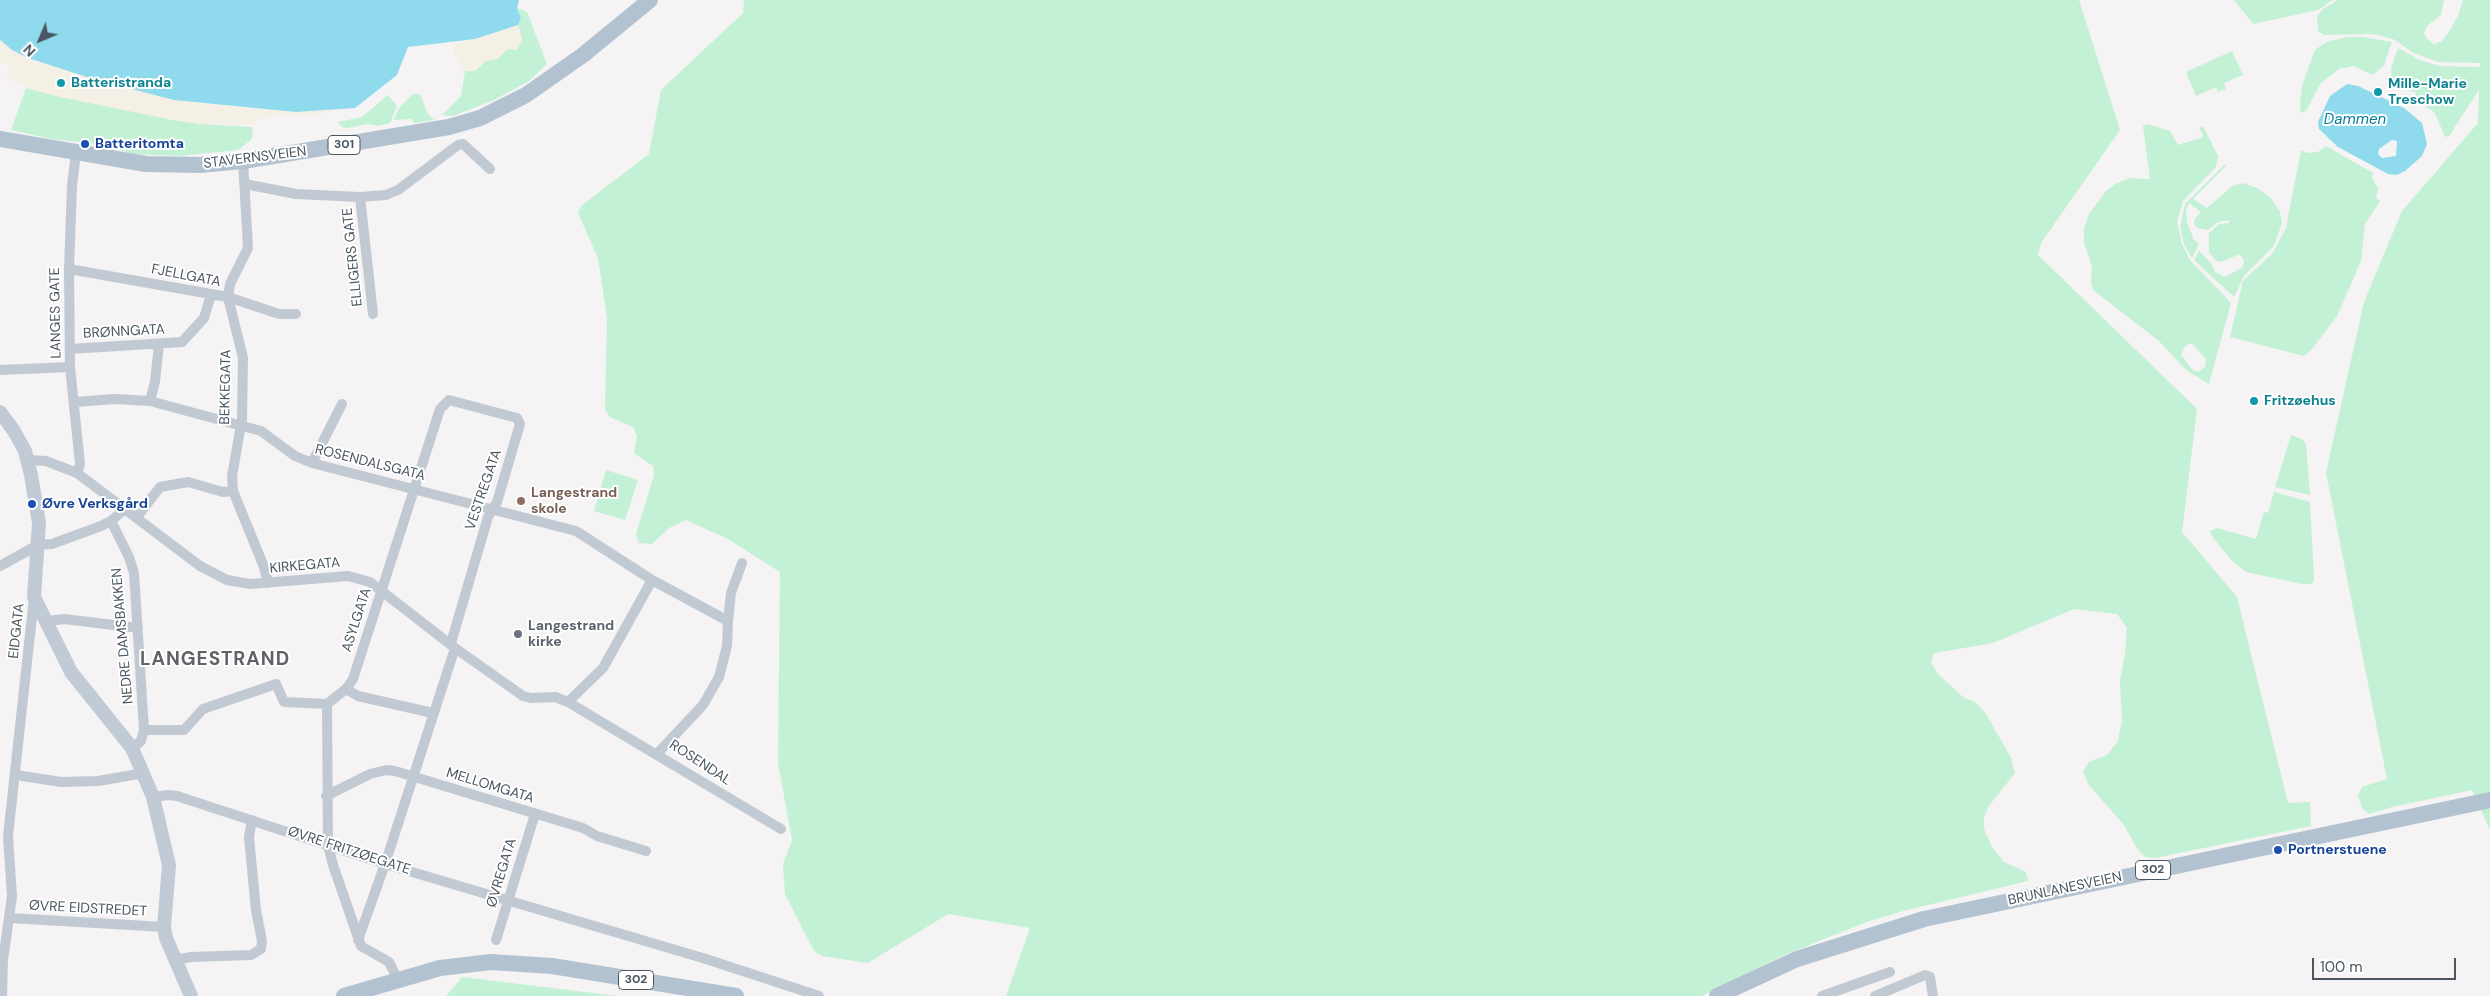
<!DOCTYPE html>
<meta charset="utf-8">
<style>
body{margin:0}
#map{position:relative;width:2490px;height:996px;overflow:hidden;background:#f5f3f3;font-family:"DM Sans",sans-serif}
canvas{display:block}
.north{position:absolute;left:15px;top:15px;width:50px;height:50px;-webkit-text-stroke:4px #fff;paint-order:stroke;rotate:225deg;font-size:14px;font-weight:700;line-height:20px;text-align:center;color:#4a5661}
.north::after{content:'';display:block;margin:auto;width:18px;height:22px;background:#4a5661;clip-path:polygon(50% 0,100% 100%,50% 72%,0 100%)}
.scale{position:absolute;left:2312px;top:958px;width:144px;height:22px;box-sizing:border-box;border:2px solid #4a5661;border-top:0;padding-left:6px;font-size:15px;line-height:18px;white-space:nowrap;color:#4a5661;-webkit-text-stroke:4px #fff;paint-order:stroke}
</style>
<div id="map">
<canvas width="2490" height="996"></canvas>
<div class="north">N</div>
<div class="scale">100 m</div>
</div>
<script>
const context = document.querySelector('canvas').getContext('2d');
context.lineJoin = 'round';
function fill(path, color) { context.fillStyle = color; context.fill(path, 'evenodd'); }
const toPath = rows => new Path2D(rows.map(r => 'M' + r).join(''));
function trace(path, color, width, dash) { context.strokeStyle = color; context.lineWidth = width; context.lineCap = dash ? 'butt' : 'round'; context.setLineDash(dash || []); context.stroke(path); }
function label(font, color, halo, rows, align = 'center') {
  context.font = font + ' "DM Sans",sans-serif'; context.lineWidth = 4; context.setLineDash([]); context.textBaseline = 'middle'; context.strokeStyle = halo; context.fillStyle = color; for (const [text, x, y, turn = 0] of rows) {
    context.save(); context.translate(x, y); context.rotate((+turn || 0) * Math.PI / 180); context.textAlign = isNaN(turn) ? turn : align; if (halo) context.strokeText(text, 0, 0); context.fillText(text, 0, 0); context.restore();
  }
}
const green = toPath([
 [744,0,2079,0,2120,130,2041,243,2038,255,2197,409,2182,532,2237,597,2288,803,2310,802,2311,826,2155,858,2145,857,2136,847,2124,825,2088,784,2083,772,2089,762,2107,755,2118,741,2122,720,2120,681,2125,653,2127,628,2117,614,2074,609,1993,643,1934,653,1931,663,1938,674,1964,698,1974,701,1985,712,2011,758,2015,773,1988,807,1984,817,1984,829,1992,847,2004,862,2026,872,2028,881,1903,911,1864,923,1782,956,1702,996,1006,996,1030,928,948,914,868,963,822,956,814,951,785,894,783,864,792,840,778,763,780,572,728,539,686,520,669,528,652,544,639,543,636,534,654,475,653,466,634,453,637,436,633,427,610,417,605,410,607,318,598,258,578,213,581,206,649,154,661,90,743,13],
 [2234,0,2333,0,2318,10,2253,24],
 [2338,0,2444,0,2441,15,2427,26,2424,33,2427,39,2434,44,2442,41,2449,32,2458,16,2463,0,2490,0,2490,830,2472,790,2392,807,2369,814,2362,808,2358,796,2362,787,2387,779,2326,473,2364,302,2402,211,2478,123,2479,90,2449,136,2445,137,2435,113,2417,100,2415,92,2399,88,2392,83,2391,68,2398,48,2420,60,2439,66,2480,67,2480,63,2438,62,2412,52,2393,39,2373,34,2324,35,2318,31,2317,16,2323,9],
 [517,8,527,12,547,64,529,81,494,100,453,116,442,115,461,96,465,71,475,71,485,61,497,59,507,49,522,40,518,25,521,18],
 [2347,37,2363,37,2392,42,2384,65,2373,75,2353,66,2339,69,2320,84,2306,111,2301,113,2300,105,2302,86,2315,50,2326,42],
 [2232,51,2243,75,2224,83,2226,89,2218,92,2216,87,2196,96,2186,72],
 [26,88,173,120,200,124,253,127,252,139,238,150,179,156,133,154,105,145,52,139,11,130],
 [413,94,420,94,428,114,434,120,414,123,411,119,393,120,400,107],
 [388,95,397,106,390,123,378,126,368,124,348,128,342,127,338,122,362,117],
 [2147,124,2170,131,2178,145,2201,138,2203,135,2199,128,2203,126,2218,156,2216,167,2183,201,2177,222,2182,244,2190,260,2231,303,2209,384,2186,370,2159,341,2093,290,2091,282,2092,266,2084,243,2084,229,2089,214,2106,191,2115,184,2130,178,2150,179,2143,126],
 [2191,343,2206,359,2205,367,2198,372,2193,370,2181,355,2185,346],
 [2326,146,2373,173,2372,178,2378,188,2376,198,2380,201,2365,224,2361,261,2337,316,2312,349,2304,356,2230,337,2243,281,2272,254,2286,228,2301,150,2308,153,2318,152],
 [2225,164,2226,166,2193,199,2207,208,2232,186,2243,183,2257,188,2270,197,2280,212,2282,223,2274,246,2244,276,2234,297,2194,260,2199,251,2211,263,2215,272,2225,277,2243,267,2244,260,2240,254,2221,262,2216,261,2209,252,2209,233,2219,224,2229,223,2230,220,2218,222,2208,230,2197,228,2194,224,2195,219,2201,212,2189,203,2186,210,2187,222,2194,240,2199,244,2192,258,2184,244,2180,227,2185,204],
 [2291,435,2302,439,2306,444,2310,495,2275,487],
 [606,470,638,480,625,520,594,511],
 [2274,492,2310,502,2314,580,2312,584,2302,584,2246,572,2231,560,2211,535,2210,531,2217,528,2256,539,2264,512,2268,513],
 [462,977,618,996,446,996]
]);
const sand = toPath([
 [518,25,522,40,517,50,507,49,497,59,485,61,475,71,465,71,455,56,453,44,475,39],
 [0,40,12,50,28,58,93,79,174,100,296,112,355,108,307,115,268,117,259,119,253,125,200,124,173,120,60,97,26,88,21,83,7,80,9,65,0,62]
]);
const water = toPath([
 [0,0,519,0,517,8,521,18,518,25,475,39,408,47,397,75,355,108,296,112,174,100,93,79,28,58,12,50,0,40],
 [2347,84,2358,86,2404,108,2422,123,2427,144,2422,156,2405,171,2397,175,2388,174,2338,147,2319,129,2318,122,2330,96],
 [2392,140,2397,141,2396,156,2382,158,2378,154,2379,149]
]);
const minor = toPath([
 [76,153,72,186,69,269,70,367,80,464,77,473],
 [243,161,248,248,230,284,228,297,243,358,242,419,232,476,233,491,264,567,268,583],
 [245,184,296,194,360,197,386,195,398,190,458,145,463,144,490,169],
 [360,197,373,314],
 [69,269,228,297,279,314,296,314],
 [70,349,182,342,204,318,211,295],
 [0,370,70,367],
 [150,401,155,382,159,344],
 [74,402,115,399,150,401,261,431,295,456,312,463,576,531,652,580],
 [28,460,46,461,77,473,200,566,227,580,250,584,348,576,370,582,455,648,523,696,531,698,555,697,568,702,781,829],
 [312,463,342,404],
 [137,517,160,487,188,482,223,492,233,491],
 [111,521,129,557,134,573,144,730,141,741,132,748],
 [0,566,38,545,52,544,101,526,111,521,126,508],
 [48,621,64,619,138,628],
 [728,621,731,593,742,563],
 [346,689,358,696,433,713],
 [568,702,603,668,652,580,728,621,727,646,719,677,703,705,657,754],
 [144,730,184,730,203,709,276,684,284,702,327,704],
 [16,775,61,782,98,781,144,773],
 [326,796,370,774,386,770,395,771,583,828,597,836,646,851],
 [153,797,168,795,177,796,385,864,706,959,819,996],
 [10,918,164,927],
 [358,940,385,864,455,648],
 [496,940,535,814],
 [175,960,191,957,251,955,261,949,262,941,256,910,249,837,252,820],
 [398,980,389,962,361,946,333,865,328,845,327,704,346,689,353,679,440,409,449,400,517,418,520,424,497,502,488,517,451,643],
 [2,996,3,960,12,896,8,836,34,598],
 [1822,996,1890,972],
 [1875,996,1925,975,1930,977,1933,996]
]);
const secondary = toPath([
 [0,412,14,431,25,451,31,475,39,523,34,597,71,672,132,748,153,797,169,865,164,927,166,938,191,996]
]);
const primary = toPath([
 [0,139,146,164,200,165,243,161,449,127,480,118,526,95,583,55,650,0],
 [344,996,440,968,491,962,552,966,736,996],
 [1717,996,1797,959,1924,919,2490,800]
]);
const markers = [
 [61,83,5,"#0f9aa8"],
 [2378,92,5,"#0f9aa8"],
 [85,144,5,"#1a4fb4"],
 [2254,401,5,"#0f9aa8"],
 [521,501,5,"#8d6e63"],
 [32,504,5,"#1a4fb4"],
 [518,634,5,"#6b7280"],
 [2278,850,5,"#1a4fb4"]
];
const shields = [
 [344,145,32],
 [2153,870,35],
 [636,980,35]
];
const shieldNames = [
 ["301",344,145],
 ["302",2153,870],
 ["302",636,980]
];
const cultureNames = [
 ["Batteristranda",71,83],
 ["Mille-Marie",2388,84],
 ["Treschow",2388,100],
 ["Fritzøehus",2264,401]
];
const transitNames = [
 ["Batteritomta",95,144],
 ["Øvre Verksgård",42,504],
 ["Portnerstuene",2288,850]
];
const streetNames = [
 ["STAVERNSVEIEN",255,158,-7],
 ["ELLIGERS GATE",353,257,-96],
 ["FJELLGATA",186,276,11],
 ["LANGES GATE",56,313,-91],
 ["BRØNNGATA",124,332,-3],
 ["BEKKEGATA",226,387,-89],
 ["ROSENDALSGATA",370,463,14],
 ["VESTREGATA",484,490,-71],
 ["KIRKEGATA",305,566,-5],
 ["ASYLGATA",357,620,-72],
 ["EIDGATA",17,631,-84],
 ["NEDRE DAMSBAKKEN",123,636,-95],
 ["ROSENDAL",700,763,33],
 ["MELLOMGATA",490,786,17],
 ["ØVRE FRITZØEGATE",349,851,18],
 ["ØVREGATA",502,873,-73],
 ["BRUNLANESVEIEN",2065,889,-12],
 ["ØVRE EIDSTREDET",88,909,3]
];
const educationNames = [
 ["Langestrand",531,493],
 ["skole",531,509]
];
const worshipNames = [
 ["Langestrand",528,626],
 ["kirke",528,642]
];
const waterNames = [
 ["Dammen",2355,120]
];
const districtNames = [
 ["LANGESTRAND",215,660]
];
fill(green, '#c3f1d5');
fill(sand, '#f5f0e5');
fill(water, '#90daee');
trace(minor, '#c1cad2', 10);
trace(secondary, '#c1cbd6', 14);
trace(primary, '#b3c2d1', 16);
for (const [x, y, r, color] of markers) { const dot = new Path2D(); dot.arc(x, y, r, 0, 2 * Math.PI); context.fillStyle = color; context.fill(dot); trace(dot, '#fff', 2); }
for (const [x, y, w] of shields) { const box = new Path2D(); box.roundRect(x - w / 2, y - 9.5, w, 19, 4); context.fillStyle = '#fff'; context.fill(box); trace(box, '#4a5661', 1); }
label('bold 12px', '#4a5661', null, shieldNames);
label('bold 14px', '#0d838f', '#fff', cultureNames, 'left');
label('bold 14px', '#164399', '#fff', transitNames, 'left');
label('14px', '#4a5661', '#fff', streetNames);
label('bold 14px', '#785e54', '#fff', educationNames, 'left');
label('bold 14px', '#5b616d', '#fff', worshipNames, 'left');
label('italic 15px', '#0c7c9b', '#fff', waterNames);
context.letterSpacing = '1px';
label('bold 19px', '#5f6368', '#fff', districtNames);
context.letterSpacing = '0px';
</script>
